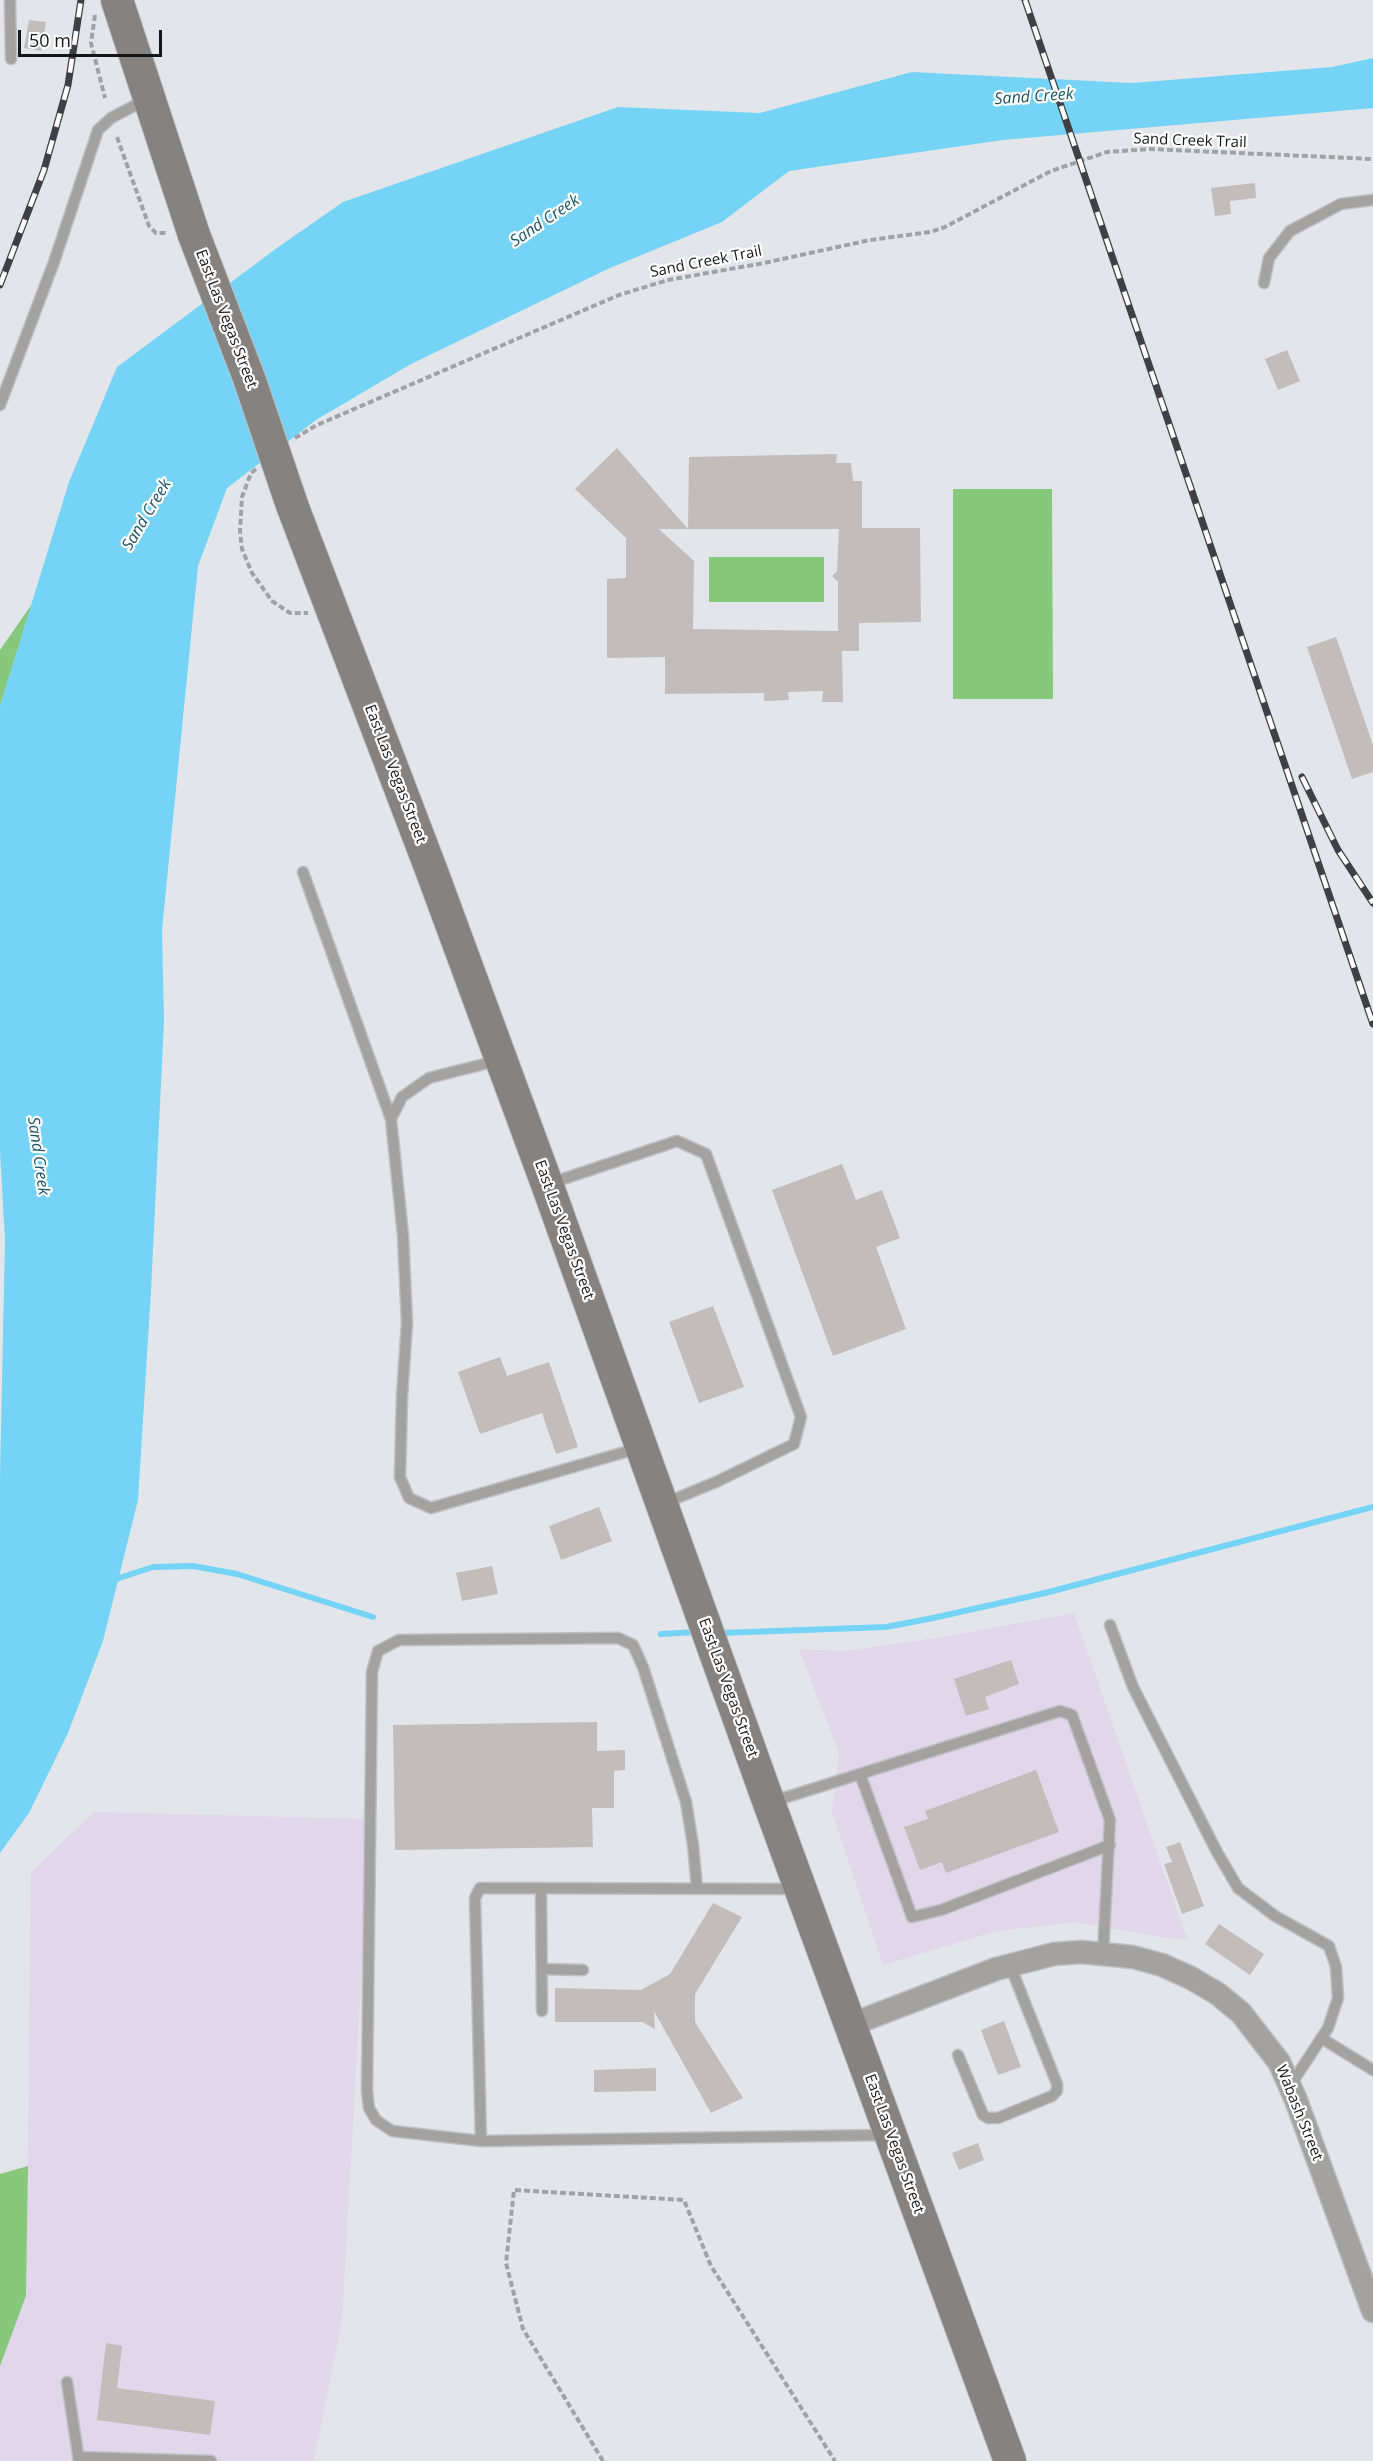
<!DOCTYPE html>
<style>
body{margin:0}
#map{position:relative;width:1373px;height:2461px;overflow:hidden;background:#e2e6ea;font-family:"Open Sans",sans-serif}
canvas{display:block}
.scale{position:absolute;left:18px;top:30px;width:144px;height:27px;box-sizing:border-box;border:3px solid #151618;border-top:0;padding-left:8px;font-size:18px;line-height:21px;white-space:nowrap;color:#151618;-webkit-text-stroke:4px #fff;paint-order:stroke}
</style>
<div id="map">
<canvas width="1373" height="2461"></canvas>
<div class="scale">50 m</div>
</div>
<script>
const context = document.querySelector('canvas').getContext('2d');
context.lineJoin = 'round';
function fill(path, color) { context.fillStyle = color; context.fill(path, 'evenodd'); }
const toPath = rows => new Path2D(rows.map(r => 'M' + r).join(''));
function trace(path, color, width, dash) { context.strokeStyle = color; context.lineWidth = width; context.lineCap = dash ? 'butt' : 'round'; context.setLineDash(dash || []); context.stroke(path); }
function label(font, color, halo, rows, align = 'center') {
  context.font = font + ' "Open Sans",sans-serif'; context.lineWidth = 4.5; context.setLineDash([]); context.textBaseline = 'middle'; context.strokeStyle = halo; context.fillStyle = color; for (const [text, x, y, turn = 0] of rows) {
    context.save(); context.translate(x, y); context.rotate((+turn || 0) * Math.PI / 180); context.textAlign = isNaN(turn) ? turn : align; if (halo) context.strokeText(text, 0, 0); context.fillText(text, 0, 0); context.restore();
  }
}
const commercial = toPath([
 [1074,1613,1187,1939,1166,1938,1076,1922,997,1931,883,1965,832,1812,839,1753,799,1649,844,1651,937,1638],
 [94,1812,370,1819,342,2321,314,2461,0,2461,0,2366,26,2296,31,1872]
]);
const green = toPath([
 [953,489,1052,489,1053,699,953,699],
 [709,557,824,557,824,602,709,602],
 [32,604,0,706,0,650],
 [28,2166,26,2296,0,2366,0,2174]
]);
const water = toPath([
 [1373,58,1373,108,1003,140,789,171,722,222,610,268,411,364,316,420,227,488,198,566,162,930,164,1021,151,1291,138,1500,103,1641,68,1733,29,1813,0,1853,0,1477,5,1240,0,1151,0,706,69,482,117,367,277,248,343,202,618,107,760,113,912,72,1132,83,1332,67]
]);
const stream = toPath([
 [113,1580,153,1567,193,1566,237,1574,373,1617],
 [720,1633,886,1627,933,1618,1045,1593,1373,1507],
 [661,1634,697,1632]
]);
const building = toPath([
 [29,20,46,22,41,51,24,48],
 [1255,183,1256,198,1230,201,1231,214,1215,216,1211,188],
 [1287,350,1300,381,1278,390,1265,359],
 [617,448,688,529,689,457,837,454,836,463,851,463,853,481,862,481,862,528,920,528,921,622,859,623,859,651,842,651,843,702,822,702,823,691,788,692,789,700,764,701,764,693,665,694,665,657,607,658,607,579,626,578,626,538,575,489],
 [659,529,839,529,837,571,832,576,838,582,838,631,693,629,694,561],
 [1336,637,1373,745,1373,772,1352,779,1307,647],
 [842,1164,856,1200,882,1190,900,1238,876,1247,906,1329,833,1356,772,1190],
 [713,1306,744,1387,699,1403,669,1322],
 [500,1357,507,1376,549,1362,578,1447,556,1454,542,1413,480,1434,458,1372],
 [599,1507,612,1541,561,1560,549,1526],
 [492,1566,498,1594,462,1601,456,1573],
 [1011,1660,1019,1684,985,1697,989,1709,966,1716,954,1679],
 [597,1722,597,1751,625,1750,625,1770,614,1771,614,1808,592,1808,593,1847,395,1850,393,1725],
 [1036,1770,1059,1832,946,1873,942,1862,920,1870,904,1827,928,1819,925,1811],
 [1180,1842,1204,1906,1182,1914,1164,1864,1172,1862,1166,1847],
 [713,1903,742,1917,695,1994,695,2022,743,2098,711,2113,654,2011,655,2029,642,2022,555,2022,555,1988,641,1990,670,1974],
 [1219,1924,1264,1954,1250,1975,1205,1944],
 [1004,2021,1021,2067,998,2075,981,2030],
 [656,2068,656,2091,594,2092,594,2070],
 [978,2143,984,2160,959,2170,952,2153],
 [106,2343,122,2346,117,2388,215,2401,210,2435,97,2420]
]);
const path = toPath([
 [95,15,91,43,105,98],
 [117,137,149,226,156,233,167,233],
 [295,438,317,425,619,295,668,280,764,263,870,240,930,232,945,227,1051,171,1107,152,1150,149,1373,159],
 [256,469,251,473,242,497,240,531,242,549,252,573,272,601,290,613,308,613],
 [603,2461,523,2329,506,2263,514,2190,684,2200,711,2266,835,2461]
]);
const lane = toPath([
 [10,0,11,59],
 [1264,283,1269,258,1290,231,1341,204,1373,200],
 [0,405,54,262,98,130,111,118,147,99],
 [303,872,391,1119],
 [500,1060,429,1078,402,1097,391,1119,403,1235,407,1323,402,1396,400,1477,409,1498,431,1508,639,1448],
 [551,1183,677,1141,706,1154,801,1417,794,1444,716,1482,665,1503],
 [1110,1625,1133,1687,1217,1852,1238,1888,1275,1916,1329,1946,1336,1967,1338,1998,1328,2028,1290,2086],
 [860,1774,912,1917,941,1910,1110,1845],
 [771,1802,1060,1711,1072,1715,1110,1820,1103,1954],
 [541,1888,542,2011],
 [697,1888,693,1845,686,1802,643,1667,633,1645,618,1638,399,1640,378,1651,372,1672,367,2091,369,2108,376,2120,392,2131,481,2141,887,2135],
 [542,1969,583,1970],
 [1321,2038,1373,2070],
 [958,2055,983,2115,988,2118,998,2118,1052,2096,1057,2091,1057,2084,1010,1965],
 [481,2141,475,1898,480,1888,797,1889],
 [67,2382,79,2461],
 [78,2457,211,2461]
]);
const street = toPath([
 [850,2025,996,1969,1054,1954,1081,1952,1133,1957,1162,1965,1191,1978,1218,1994,1241,2013,1279,2062,1296,2100,1373,2311]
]);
const secondary = toPath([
 [117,0,194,235],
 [292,505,432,872,547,1184,769,1803,1010,2461]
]);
const rail = toPath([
 [1025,0,1373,1024],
 [0,285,44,170,68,85,81,0],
 [1302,777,1338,850,1373,903]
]);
const secondaryBridge = toPath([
 [194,235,249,378,292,505]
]);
const streetNames = [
 ["Sand Creek Trail",1190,141,2],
 ["Sand Creek Trail",706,262,-11],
 ["East Las Vegas Street",226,319,69],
 ["East Las Vegas Street",395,774,69],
 ["East Las Vegas Street",564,1230,70],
 ["East Las Vegas Street",728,1688,70],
 ["Wabash Street",1299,2113,68],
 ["East Las Vegas Street",894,2144,70]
];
const waterNames = [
 ["Sand Creek",1034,97,-4],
 ["Sand Creek",545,221,-34],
 ["Sand Creek",147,515,-59],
 ["Sand Creek",38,1156,82]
];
fill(commercial, '#e2d6eb');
fill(green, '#87c87d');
fill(water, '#75d4f5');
trace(stream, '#75d4f5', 6);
fill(building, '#c2bcbb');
trace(lane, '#bdc1c4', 13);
trace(street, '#bdc1c4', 25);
trace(secondary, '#bdc1c4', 34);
trace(path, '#a0a3a6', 4, [6, 3]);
trace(lane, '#a4a2a1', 10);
trace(street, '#a4a2a1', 22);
trace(secondary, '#858280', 32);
trace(rail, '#3f4043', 7);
trace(rail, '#fff', 4.5, [14]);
trace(secondaryBridge, '#bdc1c4', 34, []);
trace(secondaryBridge, '#858280', 32);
label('15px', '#151618', '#fff', streetNames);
label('italic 16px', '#1d5465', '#fff', waterNames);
</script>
